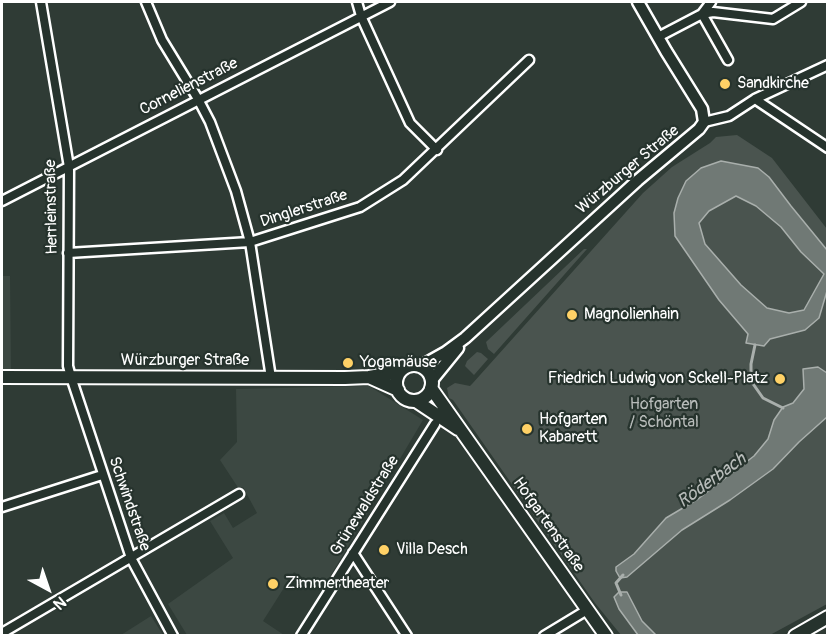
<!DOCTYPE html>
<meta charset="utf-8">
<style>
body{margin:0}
#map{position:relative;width:829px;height:637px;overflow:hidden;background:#2f3b35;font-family:Pangolin,sans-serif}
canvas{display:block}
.frame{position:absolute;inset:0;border:3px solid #fff;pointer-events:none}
.north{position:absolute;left:18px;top:559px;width:60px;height:60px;-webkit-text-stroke:4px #26332d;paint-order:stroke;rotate:140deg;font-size:16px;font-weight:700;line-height:24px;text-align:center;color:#fff}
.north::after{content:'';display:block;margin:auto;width:21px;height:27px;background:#fff;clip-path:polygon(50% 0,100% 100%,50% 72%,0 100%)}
</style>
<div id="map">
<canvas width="829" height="637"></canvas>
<div class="frame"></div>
<div class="north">N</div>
</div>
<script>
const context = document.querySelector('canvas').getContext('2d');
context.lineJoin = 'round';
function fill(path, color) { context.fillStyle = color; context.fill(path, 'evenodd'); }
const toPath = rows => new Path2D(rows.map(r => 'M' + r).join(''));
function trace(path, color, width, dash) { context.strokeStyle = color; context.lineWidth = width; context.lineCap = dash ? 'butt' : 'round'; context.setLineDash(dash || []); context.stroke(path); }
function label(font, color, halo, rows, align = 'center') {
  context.font = font + ' Pangolin,sans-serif'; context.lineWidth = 4.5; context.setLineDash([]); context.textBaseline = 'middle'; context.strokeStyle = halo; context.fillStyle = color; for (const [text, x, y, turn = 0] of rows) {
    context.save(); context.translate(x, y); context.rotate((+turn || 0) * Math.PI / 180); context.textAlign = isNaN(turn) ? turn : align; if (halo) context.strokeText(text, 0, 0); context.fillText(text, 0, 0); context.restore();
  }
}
const built = toPath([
 [2,276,10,276,11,369,2,369],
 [369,386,423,420,322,590,294,572,263,621,284,635,187,635,168,604,233,558,210,521,224,513,233,528,257,513,243,487,239,489,220,460,237,442,236,389],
 [151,616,163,635,121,635]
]);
const green = toPath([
 [737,135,772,158,827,229,827,604,770,635,621,635,595,603,453,400,449,398,447,388,455,383,470,386,472,384,643,193,672,167,710,143,716,137],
 [584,249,587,249,494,354,488,349,486,342],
 [477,352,481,353,488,359,474,375,465,366,467,361]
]);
const water = toPath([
 [721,161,758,168,769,177,791,206,827,250,827,291,819,318,805,330,770,339,764,346,746,343,748,334,719,300,675,236,674,213,678,198,686,181,701,168,721,161],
 [736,196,756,206,781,227,801,252,824,274,804,310,789,313,767,308,741,285,705,244,699,223,709,211,736,196],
 [818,367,827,373,827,417,799,442,773,469,730,500,682,530,627,577,620,578,616,571,616,567,634,554,666,518,698,499,754,456,768,439,774,420,783,407,793,403,804,389,803,369,818,367],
 [619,592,627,592,642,621,656,635,638,635,619,609,614,597,619,592]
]);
const stream = toPath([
 [755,345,751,364,751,381,763,398,783,408],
 [621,595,616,583,623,575]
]);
const minor = toPath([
 [41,2,69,167,68,366,71,377,131,558,173,636],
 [146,2,162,40,198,99,210,122,236,191,250,242,271,378],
 [357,2,361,16,410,123,437,150],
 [702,14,728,60],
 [702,14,711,2],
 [658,37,702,14,713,12,773,19,801,2],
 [755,99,828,148],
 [704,122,729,116,755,99,828,65],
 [2,201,390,2],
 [68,253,250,242,360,207,403,180,529,60],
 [2,507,102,475],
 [353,553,407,636],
 [2,633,239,494],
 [301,636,435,424],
 [544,636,587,610]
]);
const tertiary = toPath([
 [421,366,446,352,465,338,638,180,699,129,704,122,702,109,666,51,638,2],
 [432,380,458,348]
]);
const secondary = toPath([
 '396 383a18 18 0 1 1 36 0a18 18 0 1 1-36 0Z',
 [2,377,345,378,369,377,399,372],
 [369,377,398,390],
 [431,388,606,636],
 [416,401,458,429],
 [795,636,828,617]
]);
const markers = [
 [725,84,6,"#ffd166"],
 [572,315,6,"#ffd166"],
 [348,363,6,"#ffd166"],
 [780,379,6,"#ffd166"],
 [527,429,6,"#ffd166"],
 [384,550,6,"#ffd166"],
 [273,584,6,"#ffd166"]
];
const poiNames = [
 ["Sandkirche",737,84],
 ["Magnolienhain",584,315],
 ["Yogamäuse",360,363],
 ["Friedrich Ludwig von Sckell-Platz",768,379,"right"],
 ["Hofgarten",539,420],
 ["Kabarett",539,438],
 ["Villa Desch",396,550],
 ["Zimmertheater",285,584]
];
const streetNames = [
 ["Cornelienstraße",189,87,-27],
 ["Würzburger Straße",628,170,-40],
 ["Herrleinstraße",52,207,-91],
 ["Dinglerstraße",304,209,-18],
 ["Würzburger Straße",185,361],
 ["Schwindstraße",129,504,71],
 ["Grünewaldstraße",365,506,-58],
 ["Hofgartenstraße",548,525,55]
];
const parkNames = [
 ["Hofgarten",664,405],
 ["/ Schöntal",664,423]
];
const waterNames = [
 ["Röderbach",712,481,-36]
];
fill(built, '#3c4842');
fill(green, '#4a544f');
fill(water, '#707975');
trace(water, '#a9afac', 1.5);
trace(stream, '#a9afac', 3);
trace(minor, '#fff', 13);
trace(tertiary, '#fff', 15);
trace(secondary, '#fff', 16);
trace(minor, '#26332d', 8);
trace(tertiary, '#26332d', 10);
trace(secondary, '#26332d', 12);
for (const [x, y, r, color] of markers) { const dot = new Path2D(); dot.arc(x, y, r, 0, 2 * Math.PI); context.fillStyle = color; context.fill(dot); trace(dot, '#26332d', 2); }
label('16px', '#fff', '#26332d', poiNames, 'left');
label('16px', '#fff', '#26332d', streetNames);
label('16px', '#b7bbb9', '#26332d', parkNames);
label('italic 18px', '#b8bcba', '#26332d', waterNames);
</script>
